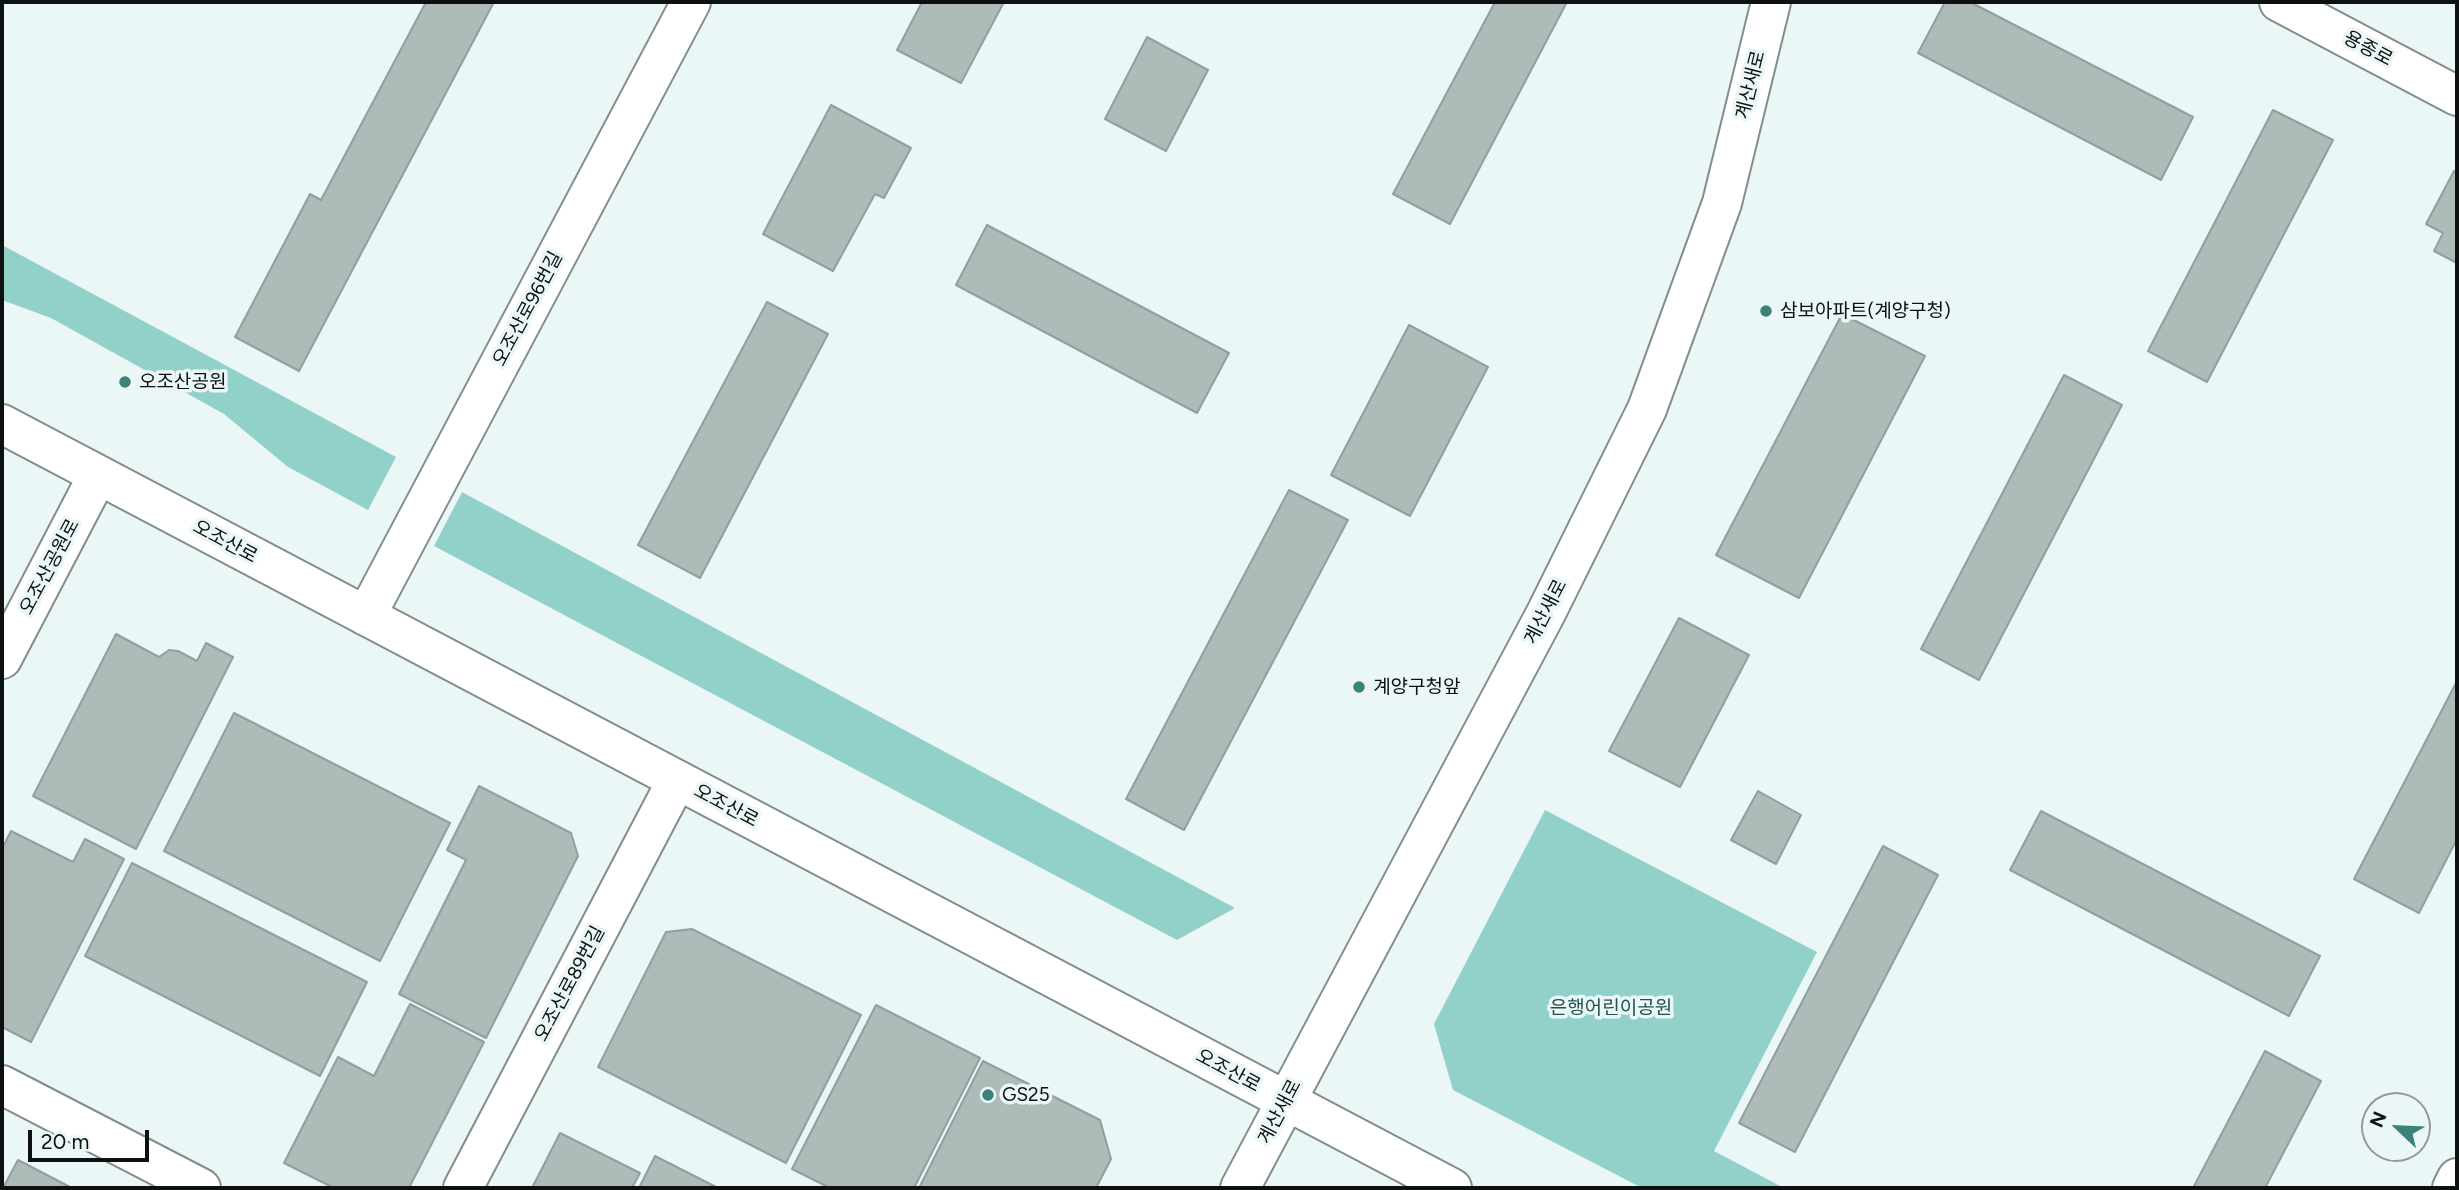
<!DOCTYPE html>
<meta charset="utf-8">
<style>
body{margin:0}
#map{position:relative;width:2459px;height:1190px;overflow:hidden;background:#ebf7f6;font-family:Figtree,sans-serif}
canvas{display:block}
.frame{position:absolute;inset:0;border:4px solid #0d1111;pointer-events:none}
.north{position:absolute;left:2361px;top:1092px;width:70px;height:70px;box-sizing:border-box;background:#ebf7f6;border:2px solid #929b9a;border-radius:50%;rotate:293deg;font-size:19px;font-weight:700;line-height:28px;text-align:center;color:#0d1111}
.north::after{content:'';display:block;margin:auto;width:24px;height:32px;background:#3b827b;clip-path:polygon(50% 0,100% 100%,50% 72%,0 100%)}
.scale{position:absolute;left:28px;top:1130px;width:121px;height:32px;box-sizing:border-box;border:4px solid #0d1111;border-top:0;padding-left:9px;font-size:21px;line-height:24px;white-space:nowrap;color:#0d1111;-webkit-text-stroke:5px #ebf7f6;paint-order:stroke}
</style>
<div id="map">
<canvas width="2459" height="1190"></canvas>
<div class="frame"></div>
<div class="north">N</div>
<div class="scale">20 m</div>
</div>
<script>
const context = document.querySelector('canvas').getContext('2d');
context.lineJoin = 'round';
function fill(path, color) { context.fillStyle = color; context.fill(path, 'evenodd'); }
const toPath = rows => new Path2D(rows.map(r => 'M' + r).join(''));
function trace(path, color, width, dash) { context.strokeStyle = color; context.lineWidth = width; context.lineCap = dash ? 'butt' : 'round'; context.setLineDash(dash || []); context.stroke(path); }
function label(font, color, halo, rows, align = 'center') {
  context.font = font + ' Figtree,"Noto Sans KR",sans-serif'; context.lineWidth = 7; context.setLineDash([]); context.textBaseline = 'middle'; context.strokeStyle = halo; context.fillStyle = color; for (const [text, x, y, turn = 0] of rows) {
    context.save(); context.translate(x, y); context.rotate((+turn || 0) * Math.PI / 180); context.textAlign = isNaN(turn) ? turn : align; if (halo) context.strokeText(text, 0, 0); context.fillText(text, 0, 0); context.restore();
  }
}
const green = toPath([
 [2,245,396,457,368,510,288,467,224,414,51,318,2,300],
 [462,492,1235,908,1177,940,434,546],
 [1545,810,1817,952,1714,1151,1784,1188,1642,1188,1453,1090,1434,1024]
]);
const building = toPath([
 [426,2,494,2,299,371,235,337,310,194,321,200,426,2],
 [922,2,1004,2,961,83,897,50,922,2],
 [1495,2,1567,2,1450,224,1393,194,1495,2],
 [1945,2,1970,2,2193,117,2161,180,1918,53,1945,2],
 [1147,37,1208,70,1166,151,1105,119,1147,37],
 [831,105,911,148,884,198,875,194,833,271,763,234,831,105],
 [2273,110,2333,140,2207,382,2148,351,2273,110],
 [2454,171,2457,173,2457,263,2434,251,2443,233,2426,224,2454,171],
 [987,225,1229,353,1197,413,956,285,987,225],
 [767,302,828,334,700,578,638,545,767,302],
 [1842,314,1925,356,1799,598,1716,555,1842,314],
 [1409,325,1488,367,1410,516,1331,475,1409,325],
 [2064,375,2122,405,1979,680,1921,649,2064,375],
 [1289,490,1348,520,1184,830,1126,799,1289,490],
 [1679,618,1749,655,1680,787,1609,751,1679,618],
 [116,634,159,657,169,650,178,651,197,661,206,643,233,657,136,849,33,796,116,634],
 [2457,681,2457,839,2419,913,2354,879,2457,681],
 [234,713,450,823,380,961,164,851,234,713],
 [479,786,571,833,578,856,486,1038,399,994,466,860,447,850,479,786],
 [1758,791,1801,815,1776,864,1731,840,1758,791],
 [2041,811,2320,956,2289,1016,2010,870,2041,811],
 [11,831,73,862,85,839,124,859,31,1042,2,1027,2,849,11,831],
 [1883,846,1938,875,1795,1152,1739,1123,1883,846],
 [132,863,367,982,320,1076,85,956,132,863],
 [692,929,861,1015,786,1163,598,1067,666,932,692,929],
 [410,1004,484,1042,409,1188,334,1188,284,1163,338,1057,374,1076,410,1004],
 [876,1005,980,1058,914,1188,830,1188,792,1169,876,1005],
 [2265,1051,2321,1081,2265,1188,2193,1188,2265,1051],
 [983,1061,1100,1120,1111,1159,1096,1188,919,1188,983,1061],
 [560,1133,640,1173,632,1188,532,1188,560,1133],
 [655,1156,718,1188,639,1188,655,1156],
 [18,1160,72,1188,3,1188,18,1160]
]);
const street = toPath([
 [366,616,691,2],
 [2,1085,201,1188],
 [463,1188,677,780],
 [2452,1188,2457,1178]
]);
const secondary = toPath([
 [2279,2,2457,96],
 [2,424,1452,1188],
 [2,659,98,475],
 [1240,1188,1546,613,1647,409,1722,203,1771,2]
]);
const markers = [
 [1766,311,7,"#3b827b"],
 [125,382,7,"#3b827b"],
 [1359,687,7,"#3b827b"],
 [988,1095,7,"#3b827b"]
];
const streetNames = [
 ["용종로",2368,49,28],
 ["계산새로",1751,85,-76],
 ["오조산로96번길",528,309,-62],
 ["오조산로",225,542,28],
 ["오조산공원로",50,567,-62],
 ["계산새로",1546,612,-63],
 ["오조산로",726,806,28],
 ["오조산로89번길",570,984,-62],
 ["오조산로",1228,1071,28],
 ["계산새로",1280,1112,-62]
];
const poiNames = [
 ["삼보아파트(계양구청)",1780,311],
 ["오조산공원",139,382],
 ["계양구청앞",1373,687],
 ["GS25",1002,1095]
];
const parkNames = [
 ["은행어린이공원",1611,1008]
];
fill(green, '#92d1ca');
fill(building, '#aebbb9');
trace(building, '#939f9e', 2);
trace(street, '#828e8c', 42);
trace(secondary, '#828e8c', 42);
trace(street, '#fff', 38);
trace(secondary, '#fff', 38);
for (const [x, y, r, color] of markers) { const dot = new Path2D(); dot.arc(x, y, r, 0, 2 * Math.PI); context.fillStyle = color; context.fill(dot); trace(dot, '#ebf7f6', 2.5); }
label('19px', '#0d1111', '#ebf7f6', streetNames);
label('19px', '#0d1111', '#ebf7f6', poiNames, 'left');
label('19px', '#24514c', '#ebf7f6', parkNames);
</script>
